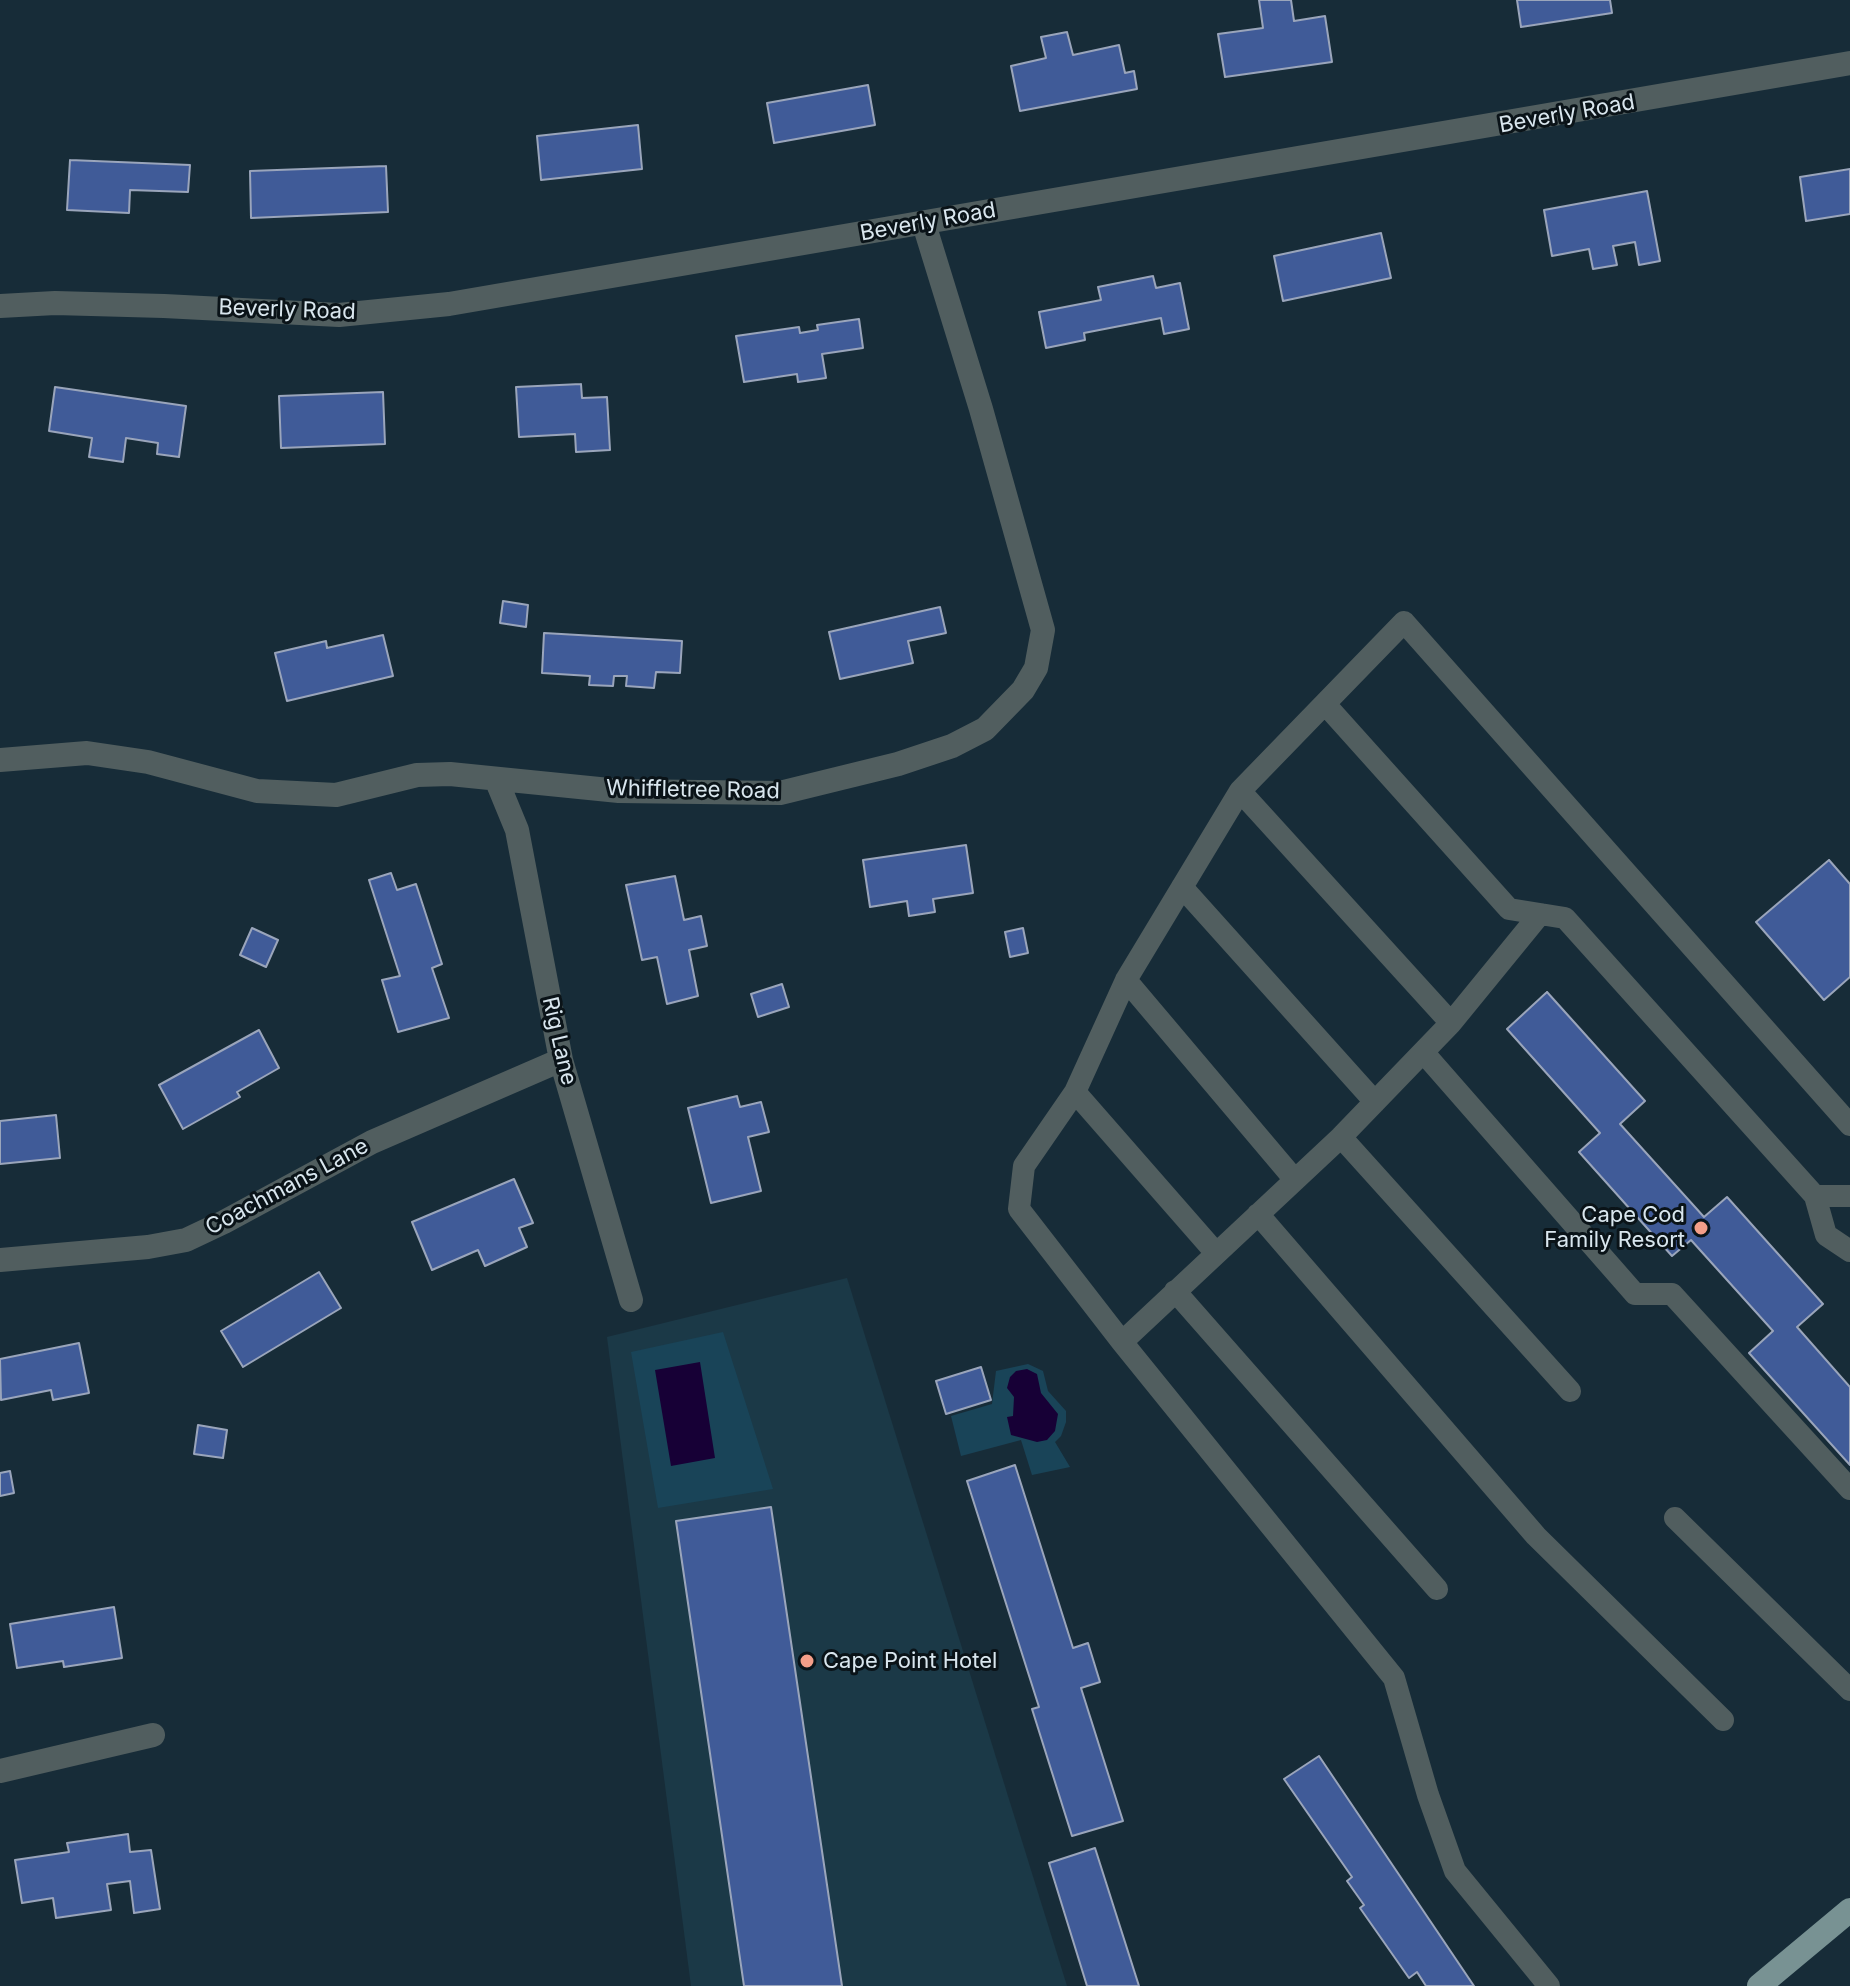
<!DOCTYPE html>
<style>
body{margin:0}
canvas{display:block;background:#172c38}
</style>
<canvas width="1850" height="1986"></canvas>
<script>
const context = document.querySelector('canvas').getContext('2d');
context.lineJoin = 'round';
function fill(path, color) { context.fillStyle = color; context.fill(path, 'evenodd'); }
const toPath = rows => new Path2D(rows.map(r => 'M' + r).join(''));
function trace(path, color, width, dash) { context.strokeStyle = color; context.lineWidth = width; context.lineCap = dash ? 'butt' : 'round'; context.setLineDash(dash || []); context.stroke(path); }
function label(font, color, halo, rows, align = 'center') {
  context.font = font + ' Inter,sans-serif'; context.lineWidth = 6; context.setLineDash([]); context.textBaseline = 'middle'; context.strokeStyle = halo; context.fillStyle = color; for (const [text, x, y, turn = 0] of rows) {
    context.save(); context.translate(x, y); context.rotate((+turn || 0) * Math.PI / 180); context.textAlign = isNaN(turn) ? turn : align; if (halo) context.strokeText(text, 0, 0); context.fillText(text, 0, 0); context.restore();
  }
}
const built = toPath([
 [847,1278,1067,1986,691,1986,607,1337]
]);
const green = toPath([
 [723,1332,773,1489,658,1508,631,1352],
 [1028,1364,1043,1371,1048,1391,1066,1411,1066,1422,1061,1436,1055,1442,1070,1467,1032,1475,1021,1440,961,1456,951,1416,992,1404,996,1371]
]);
const water = toPath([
 [700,1362,715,1458,671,1466,655,1370],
 [1027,1369,1037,1374,1041,1393,1058,1414,1055,1431,1047,1440,1037,1442,1011,1435,1007,1417,1013,1416,1014,1397,1007,1388,1010,1377,1016,1371]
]);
const building = toPath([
 [1259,0,1291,0,1294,21,1325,16,1332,62,1225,77,1218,34,1263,28,1259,0],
 [1517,0,1610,0,1612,13,1521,27,1517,0],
 [1067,32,1073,55,1119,45,1125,73,1134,71,1137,89,1020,111,1011,66,1046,58,1041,37,1067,32],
 [868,85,875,125,774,143,767,103,868,85],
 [638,125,642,169,541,180,537,136,638,125],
 [70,160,190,165,188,192,130,190,129,213,67,210,70,160],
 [386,166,388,212,251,218,250,171,386,166],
 [1850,169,1850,214,1806,221,1800,177,1850,169],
 [1647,191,1660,261,1639,265,1635,242,1613,246,1617,265,1593,269,1589,249,1552,256,1544,210,1647,191],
 [1381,233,1391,278,1283,301,1274,256,1381,233],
 [1153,276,1156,288,1180,283,1189,329,1164,334,1161,318,1084,333,1085,340,1046,348,1039,312,1101,300,1098,287,1153,276],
 [859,319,863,348,822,354,826,378,798,382,797,374,744,382,736,336,799,327,800,333,818,330,817,325,859,319],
 [581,384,582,398,607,397,610,450,576,452,575,434,519,437,516,387,581,384],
 [55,387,186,406,179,457,157,454,158,443,126,438,123,462,89,457,92,438,49,431,55,387],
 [383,392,385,444,281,448,279,396,383,392],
 [503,601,528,605,526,627,500,623,503,601],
 [940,607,946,633,908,641,913,663,840,679,829,632,940,607],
 [544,633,682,641,680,673,656,672,654,688,626,686,627,676,614,676,613,686,589,685,590,676,542,673,544,633],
 [383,635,393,676,287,701,275,653,326,641,327,648,383,635],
 [966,845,973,893,933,899,935,912,909,916,907,901,870,907,863,860,966,845],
 [1829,860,1850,884,1850,977,1824,1000,1756,922,1829,860],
 [391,873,397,890,416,884,442,964,432,968,449,1018,398,1032,382,980,400,976,369,880,391,873],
 [675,876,684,920,701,916,707,946,689,950,698,996,667,1004,657,957,642,960,626,885,675,876],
 [252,928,278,940,266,967,240,955,252,928],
 [1023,928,1028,953,1010,957,1005,932,1023,928],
 [782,984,789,1007,758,1017,751,994,782,984],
 [1547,992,1645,1101,1620,1124,1704,1217,1727,1197,1823,1304,1797,1327,1850,1387,1850,1465,1749,1353,1773,1331,1691,1240,1672,1256,1579,1152,1600,1133,1507,1029,1547,992],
 [259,1030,279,1068,237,1092,240,1097,183,1129,159,1085,259,1030],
 [737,1096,740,1107,761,1102,769,1132,748,1137,761,1191,711,1203,688,1108,737,1096],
 [56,1115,60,1158,0,1164,0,1121,56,1115],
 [514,1179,533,1223,519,1228,527,1247,485,1266,478,1250,432,1270,412,1222,514,1179],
 [319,1272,341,1308,243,1367,221,1331,319,1272],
 [79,1343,89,1393,53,1400,51,1390,1,1400,0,1359,79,1343],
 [981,1367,991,1400,946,1414,936,1381,981,1367],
 [198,1425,227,1430,223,1458,194,1454,198,1425],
 [1015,1465,1073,1648,1088,1643,1100,1682,1081,1688,1123,1821,1072,1836,1032,1709,1039,1707,967,1481,1015,1465],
 [10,1471,14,1493,0,1496,0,1473,10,1471],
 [771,1507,842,1986,744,1986,676,1521,771,1507],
 [114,1607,122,1658,64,1667,63,1661,17,1668,10,1624,114,1607],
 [1319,1756,1474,1986,1426,1986,1417,1972,1409,1978,1360,1908,1364,1905,1347,1881,1352,1877,1284,1779,1319,1756],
 [128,1834,130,1852,151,1850,160,1909,134,1913,130,1881,107,1884,111,1910,56,1918,53,1898,22,1903,15,1860,69,1852,67,1843,128,1834],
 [1095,1848,1139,1986,1087,1986,1049,1863,1095,1848]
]);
const lane = toPath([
 [1325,704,1509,909,1565,918,1815,1196,1850,1196],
 [1240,791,1451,1023],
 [1182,887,1375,1102],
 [1126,980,1295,1180],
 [1423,1052,1635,1294,1672,1294,1850,1489],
 [1075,1092,1215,1252],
 [1341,1137,1570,1391],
 [1815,1196,1826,1235,1850,1251],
 [1258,1214,1536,1536,1723,1720],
 [1175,1291,1437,1589],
 [1122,1342,1341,1137,1451,1023,1540,914],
 [1675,1518,1850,1690],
 [1549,1986,1455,1871,1428,1795,1394,1678,1122,1342,1019,1209,1024,1166,1075,1092,1126,980,1240,791,1404,622,1850,1125]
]);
const street = toPath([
 [0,306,55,303,164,306,339,315,449,304,1850,63],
 [0,760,87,753,148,762,257,791,336,795,417,775,450,774,619,791,780,793,898,764,952,746,985,729,1023,690,1036,668,1043,630,981,409,924,224],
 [496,779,517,830,561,1060,631,1300],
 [0,1260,148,1247,186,1240,224,1222,372,1142,561,1060],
 [0,1771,153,1735]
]);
const primary = toPath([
 [1759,1986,1850,1910]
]);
const markers = [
 [1701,1228,8,"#f49e89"],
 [807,1661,8,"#f49e89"]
];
const streetNames = [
 ["Beverly Road",1567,114,-10],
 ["Beverly Road",928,222,-10],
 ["Beverly Road",287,310,2],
 ["Whiffletree Road",693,790,1],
 ["Rig Lane",559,1041,77],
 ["Coachmans Lane",287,1187,-28]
];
const poiNames = [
 ["Cape Cod",1685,1215],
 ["Family Resort",1685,1240],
 ["Cape Point Hotel",823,1661,"left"]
];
fill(built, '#1b3947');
fill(green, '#194458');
fill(water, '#170036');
fill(building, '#405b98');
trace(building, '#9aa5bb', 2);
trace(lane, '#515e5f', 22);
trace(street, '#515e5f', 24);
trace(primary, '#789293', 24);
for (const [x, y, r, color] of markers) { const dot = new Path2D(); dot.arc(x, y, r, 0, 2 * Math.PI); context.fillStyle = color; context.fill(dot); trace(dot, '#0a1318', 3); }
label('22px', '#d9e6ee', '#0a1318', streetNames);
label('22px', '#d9e6ee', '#0a1318', poiNames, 'right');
</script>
